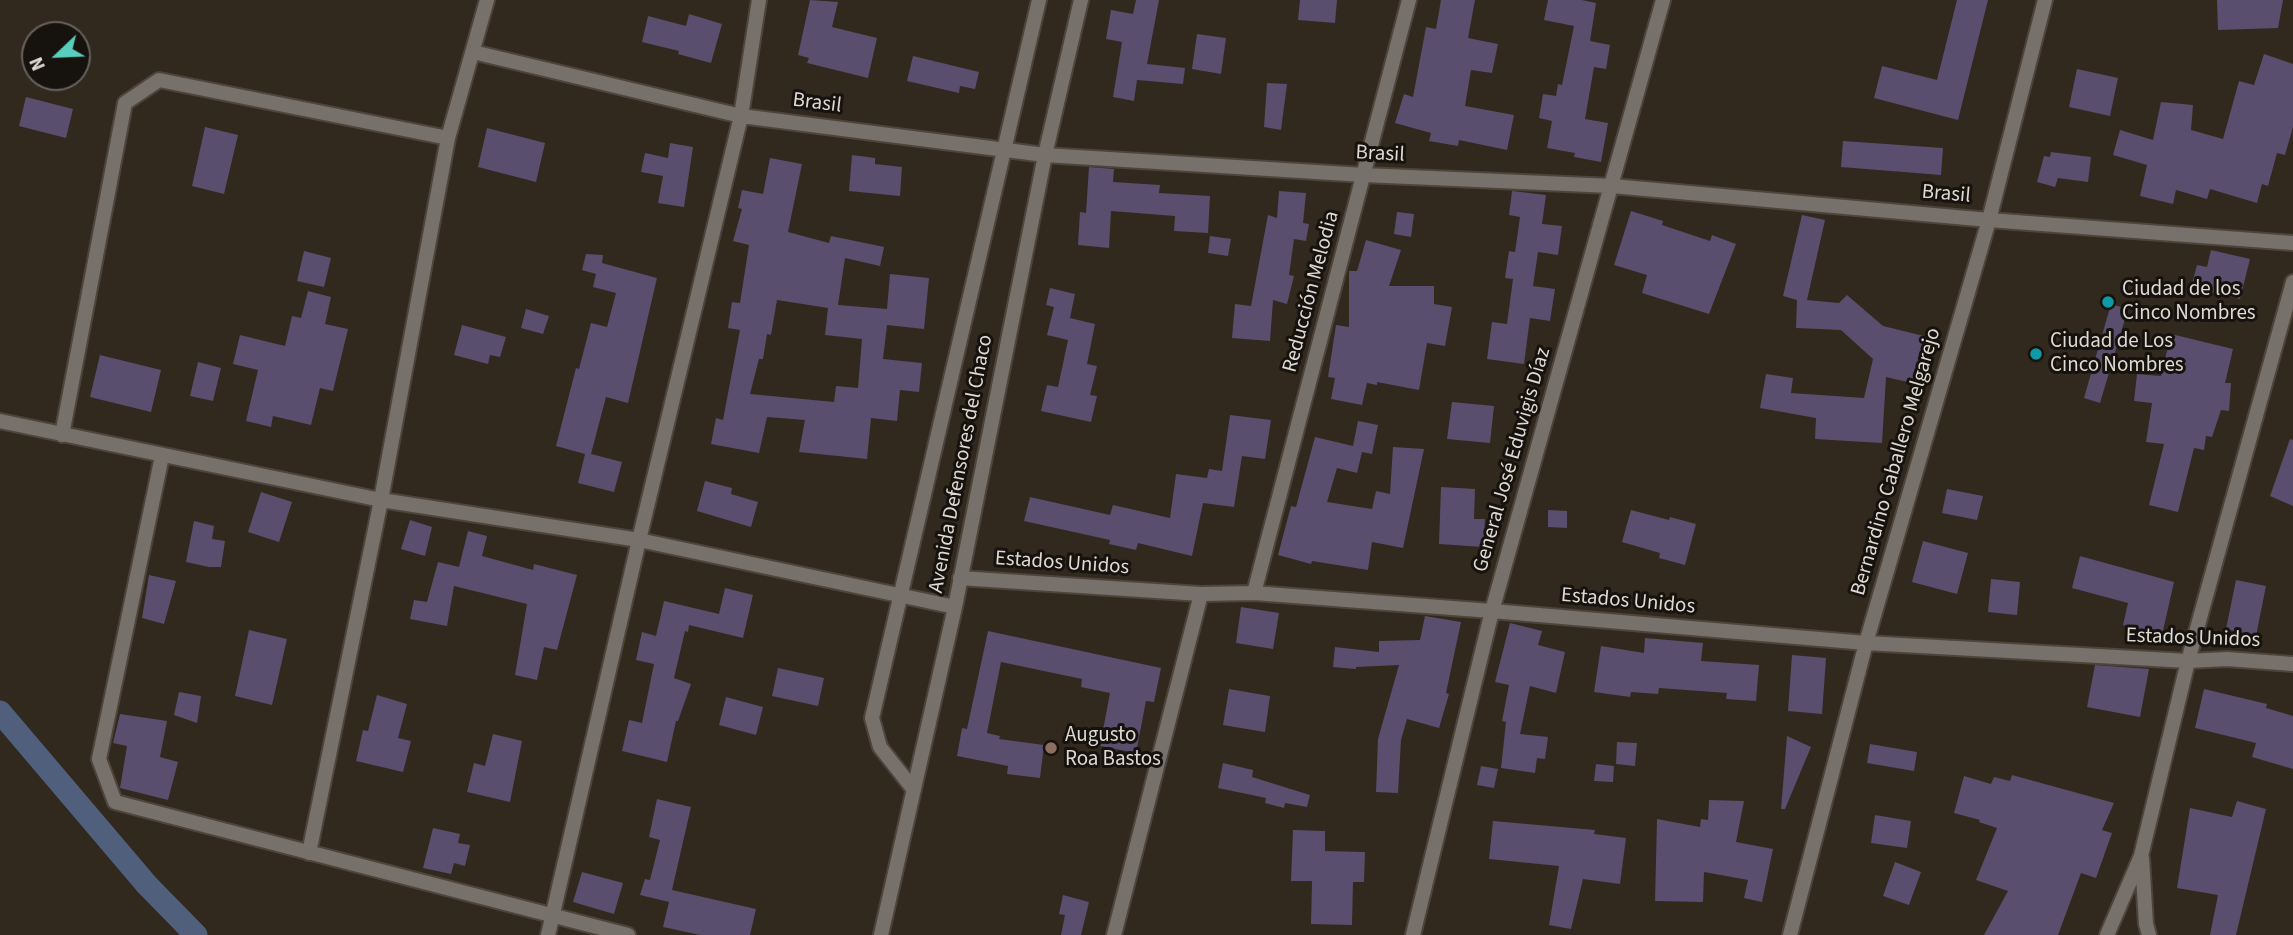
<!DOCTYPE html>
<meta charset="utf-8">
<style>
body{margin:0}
#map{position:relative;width:2293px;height:935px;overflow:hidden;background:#31291e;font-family:"Source Sans 3",sans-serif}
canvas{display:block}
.north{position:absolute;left:21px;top:21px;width:70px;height:70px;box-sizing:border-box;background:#16120d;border:2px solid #66625c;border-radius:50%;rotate:247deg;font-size:19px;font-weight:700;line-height:28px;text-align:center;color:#ded9d2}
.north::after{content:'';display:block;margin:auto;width:24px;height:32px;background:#5acebe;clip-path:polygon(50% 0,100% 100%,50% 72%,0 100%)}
</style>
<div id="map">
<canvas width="2293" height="935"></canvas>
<div class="north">N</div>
</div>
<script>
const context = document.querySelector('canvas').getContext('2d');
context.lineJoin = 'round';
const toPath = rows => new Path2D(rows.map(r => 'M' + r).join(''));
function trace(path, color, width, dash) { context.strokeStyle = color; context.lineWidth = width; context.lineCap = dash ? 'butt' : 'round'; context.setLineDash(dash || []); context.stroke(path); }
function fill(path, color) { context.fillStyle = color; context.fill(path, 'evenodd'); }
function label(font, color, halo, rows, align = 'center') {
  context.font = font + ' "Source Sans 3",sans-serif'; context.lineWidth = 6; context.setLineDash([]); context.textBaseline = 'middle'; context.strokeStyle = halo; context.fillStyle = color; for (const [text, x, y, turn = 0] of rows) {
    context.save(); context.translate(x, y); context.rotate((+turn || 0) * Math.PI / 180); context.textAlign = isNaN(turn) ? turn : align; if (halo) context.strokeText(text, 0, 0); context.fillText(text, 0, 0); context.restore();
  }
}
const canal = toPath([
 [0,712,147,885,196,935]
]);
const building = toPath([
 [810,0,838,2,832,27,877,38,868,78,807,63,809,58,798,55],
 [1136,0,1159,0,1147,64,1185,68,1183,84,1137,80,1134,101,1113,97,1122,42,1106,39,1111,10,1133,14],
 [1300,0,1337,0,1335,23,1298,20],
 [1441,0,1475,0,1468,38,1498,44,1492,73,1471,70,1465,106,1514,115,1507,150,1459,140,1458,146,1429,141,1431,133,1395,123,1404,94,1413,97,1426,27,1436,29],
 [1548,0,1582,0,1596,3,1590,41,1610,45,1606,69,1594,67,1585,119,1608,123,1601,162,1574,157,1575,153,1547,148,1552,121,1539,118,1543,94,1556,96,1558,84,1562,85,1574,26,1544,20],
 [1957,0,1988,0,1958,120,1874,98,1882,66,1937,80],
 [2217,0,2283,0,2278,28,2218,30],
 [689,14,722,24,711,63,678,54,679,51,642,42,648,16,686,26],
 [1197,34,1226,38,1221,74,1192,69],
 [2264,54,2293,64,2293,127,2285,155,2277,153,2268,186,2262,184,2257,203,2210,189,2207,199,2176,190,2173,204,2140,196,2147,165,2113,155,2120,130,2153,140,2161,102,2193,105,2191,130,2223,139,2239,81,2254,85],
 [913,56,979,72,975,89,960,86,959,93,907,81],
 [2077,69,2118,78,2110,116,2069,107],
 [1267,83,1287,84,1281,130,1264,127],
 [26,97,73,109,66,138,19,126],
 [205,127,238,135,224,194,192,186],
 [487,128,545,143,536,182,478,167],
 [1843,141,1943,148,1941,175,1841,167],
 [670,143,693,147,684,207,658,203,663,176,641,172,645,153,668,158],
 [2051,152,2091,157,2088,182,2058,178,2055,187,2037,182,2044,156,2050,157],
 [852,155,875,158,875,164,902,167,900,196,849,191],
 [770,158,802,164,788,232,829,243,831,236,884,247,880,266,845,258,838,305,887,309,890,274,929,278,924,329,887,325,883,359,922,363,919,392,900,390,897,421,871,418,867,459,799,452,805,420,767,417,759,453,711,444,716,418,723,420,740,330,728,328,732,302,740,303,749,245,733,241,742,209,738,208,742,190,763,194],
 [777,300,828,308,825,335,862,339,858,388,836,386,834,402,750,394,759,359,763,359,767,334,771,335],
 [1089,167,1114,169,1113,182,1160,185,1159,193,1210,196,1208,233,1174,231,1175,216,1111,211,1109,248,1078,245,1080,212,1086,213],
 [1279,191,1306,193,1303,223,1309,224,1306,241,1294,239,1289,275,1294,276,1287,304,1273,300,1270,341,1232,338,1235,304,1251,306,1268,215,1277,218],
 [1512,191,1546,195,1542,224,1562,226,1558,255,1538,252,1533,286,1555,289,1550,321,1530,318,1524,364,1487,359,1492,322,1507,324,1513,279,1505,278,1509,251,1515,252,1520,217,1509,215],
 [1631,211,1663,221,1662,225,1710,241,1712,235,1736,244,1709,314,1642,293,1647,275,1614,265],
 [1397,212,1414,214,1411,237,1394,234],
 [1802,215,1825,220,1807,300,1839,303,1847,295,1883,326,1936,339,1925,386,1886,377,1882,443,1815,439,1816,418,1760,408,1766,374,1793,378,1791,393,1864,398,1873,359,1841,330,1796,328,1797,300,1783,296],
 [1210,236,1231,239,1228,256,1208,253],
 [1366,240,1401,250,1389,286,1434,286,1434,304,1452,307,1445,346,1427,343,1419,390,1377,382,1377,385,1367,383,1362,405,1331,399,1335,378,1328,377,1336,325,1349,327,1349,271,1357,271],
 [2211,250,2250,259,2240,299,2191,287,2197,265,2207,267],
 [304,251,331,258,324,287,297,281],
 [586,254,603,255,602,263,657,278,628,403,606,397,591,454,622,462,614,492,578,483,585,454,556,446,576,368,579,369,591,323,607,327,616,293,593,287,596,274,582,270],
 [1050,288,1075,294,1070,318,1095,324,1087,364,1097,366,1090,395,1097,396,1091,422,1041,411,1047,385,1058,387,1068,340,1047,335,1054,307,1046,305],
 [308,291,331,297,325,324,348,329,333,391,320,388,311,425,273,416,271,427,246,421,258,370,233,364,240,335,285,346,292,316,301,318],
 [2111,304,2128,309,2100,403,2084,398],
 [526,309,549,316,543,334,521,328],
 [462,325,506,337,500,357,490,355,488,364,454,355],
 [2171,334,2233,349,2225,383,2231,383,2229,411,2221,410,2212,437,2206,436,2204,450,2194,448,2178,512,2149,505,2164,444,2146,442,2152,403,2134,401,2137,374,2161,376],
 [100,355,161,370,151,412,90,397],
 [198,362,221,368,213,401,190,396],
 [1452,402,1494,406,1490,443,1447,439],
 [1230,415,1271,420,1265,459,1242,456,1234,507,1203,503,1192,556,1138,543,1136,550,1109,544,1110,540,1024,521,1030,497,1110,515,1113,505,1170,518,1176,474,1207,478,1209,469,1222,471],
 [1358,421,1378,425,1372,454,1362,452,1357,473,1337,468,1327,502,1372,509,1376,491,1390,494,1393,447,1424,449,1403,548,1372,542,1368,570,1312,561,1311,564,1278,555,1291,506,1296,507,1315,437,1353,446],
 [2290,439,2293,440,2293,506,2270,496],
 [705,481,732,488,731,494,758,502,751,527,697,511],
 [1441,487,1475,489,1474,519,1485,519,1483,547,1439,544],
 [1947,489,1983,496,1977,520,1942,513],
 [261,492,292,502,279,542,248,532],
 [1548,510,1567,511,1567,528,1548,527],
 [1631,510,1669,520,1670,517,1696,524,1685,565,1659,558,1660,553,1622,542],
 [410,520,432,527,425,556,401,549],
 [194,521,214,526,212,539,225,541,221,567,209,567,186,562],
 [468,531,487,536,482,556,533,570,534,564,577,575,557,650,544,647,537,680,515,675,527,604,454,586,447,626,410,619,414,600,427,602,438,562,459,567],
 [1923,541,1968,553,1957,594,1912,582],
 [2080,556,2174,582,2162,635,2123,625,2128,603,2072,588],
 [149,575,176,581,164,624,142,618],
 [1991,579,2020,582,2017,615,1988,612],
 [2236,580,2266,586,2256,636,2226,629],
 [725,588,753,595,743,638,689,625,688,632,685,631,674,678,691,684,678,721,676,721,667,762,622,751,629,720,642,723,654,664,636,660,642,632,656,636,664,601,719,614],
 [1241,607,1279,613,1273,649,1236,643],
 [1425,616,1461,622,1446,693,1449,694,1439,728,1407,719,1401,740,1398,793,1376,792,1378,739,1399,665,1356,667,1356,669,1333,667,1335,647,1379,652,1379,641,1420,640],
 [1510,623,1542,631,1538,645,1565,652,1556,693,1530,686,1520,734,1548,737,1545,759,1537,758,1535,773,1501,768,1506,722,1502,721,1509,685,1495,682],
 [249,630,287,639,272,705,235,696],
 [988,631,1161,668,1154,702,1146,701,1136,753,1100,746,1110,693,1081,687,1082,679,1001,662,987,733,1000,736,999,739,1044,745,1040,778,1007,774,1008,766,957,756,962,728,967,729],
 [1645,638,1703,643,1701,661,1759,665,1756,701,1726,699,1727,693,1659,688,1658,694,1631,692,1630,697,1594,692,1601,646,1644,653],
 [1792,655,1826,658,1822,714,1788,711],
 [2095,665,2149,669,2140,717,2087,707],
 [778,668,824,678,818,706,772,696],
 [1229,689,1270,696,1265,732,1223,725],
 [2204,689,2267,704,2266,708,2293,716,2293,769,2252,757,2256,743,2195,728],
 [179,692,201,696,197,723,174,715],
 [377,695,407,704,398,738,411,741,403,772,356,761,363,730,368,731],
 [726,697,763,707,756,735,719,725],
 [120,714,167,721,160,757,178,762,168,800,120,788,127,746,113,743],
 [493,734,522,741,510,802,467,792,474,763,485,766],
 [1787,736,1811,747,1785,809,1781,809],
 [1617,742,1637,743,1635,766,1616,764],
 [1870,744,1917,752,1914,771,1867,763],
 [1223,763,1253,770,1252,777,1310,795,1307,807,1285,803,1284,808,1265,803,1266,798,1218,788],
 [1596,764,1614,766,1613,782,1594,781],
 [1481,766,1498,769,1494,788,1477,785],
 [2012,775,2114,803,2102,830,2112,833,2096,878,2081,873,2058,935,1984,935,2008,891,1976,880,1997,828,1979,822,1980,820,1954,813,1964,776,1991,784,1994,777,2010,781],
 [657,799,691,807,672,890,756,909,750,935,700,935,663,927,669,902,640,895,645,879,650,880,660,840,649,837],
 [1709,800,1744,801,1736,842,1773,849,1762,902,1744,898,1748,880,1704,872,1703,902,1655,901,1657,819,1700,827,1701,819,1708,820],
 [2237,801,2266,809,2236,935,2210,935,2218,895,2177,888,2190,808,2232,817],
 [1875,815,1911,821,1907,848,1871,843],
 [1493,821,1595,830,1594,834,1626,838,1620,884,1583,879,1571,929,1549,925,1559,866,1489,859],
 [433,828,460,834,458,843,470,845,465,866,454,863,451,874,423,868],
 [1293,830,1325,831,1325,851,1365,852,1364,882,1353,882,1352,925,1311,924,1312,881,1291,881],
 [1895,862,1921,872,1909,905,1883,896],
 [582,872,623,883,614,914,573,902],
 [1063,895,1089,902,1081,935,1061,935,1065,915,1059,914]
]);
const minor = toPath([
 [473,52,741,116,1045,155,1364,175,1612,186,1989,220,2293,243],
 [0,421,381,500,639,540,955,607],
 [62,435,125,103,159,80,448,138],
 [162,456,99,759,115,802,628,935],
 [960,578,1201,594,1254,593,1492,611,1866,643,2188,661,2227,659,2293,664],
 [1254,593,1409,0],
 [914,790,880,747,872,718,1039,0],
 [309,853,381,500,448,138,487,0],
 [2142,858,2146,924,2149,935],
 [548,935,639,540,741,116,759,0],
 [881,935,955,607,1045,155,1081,0],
 [1114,935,1201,594],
 [1413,935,1492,611,1663,0],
 [1790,935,1866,643,1989,220,2045,0],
 [2107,935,2141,856,2188,661,2293,282]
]);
const markers = [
 [2108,302,7,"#0f9aa8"],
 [2036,354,7,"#0f9aa8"],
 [1051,748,7,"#8d6e63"]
];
const streetNames = [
 ["Brasil",817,104,7],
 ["Brasil",1380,155,3],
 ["Brasil",1946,195,5],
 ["Reducción Melodia",1312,292,-75],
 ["General José Eduvigis Díaz",1513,460,-74],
 ["Bernardino Caballero Melgarejo",1897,462,-74],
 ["Avenida Defensores del Chaco",962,464,-79],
 ["Estados Unidos",1062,564,4],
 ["Estados Unidos",1628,602,5],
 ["Estados Unidos",2193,639,2]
];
const poiNames = [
 ["Ciudad de los",2122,290],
 ["Cinco Nombres",2122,314],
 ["Ciudad de Los",2050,342],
 ["Cinco Nombres",2050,366],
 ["Augusto",1065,736],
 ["Roa Bastos",1065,760]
];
trace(canal, '#505f7c', 23);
fill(building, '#594e6d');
trace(minor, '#4d453b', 18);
trace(minor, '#77716c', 14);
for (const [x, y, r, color] of markers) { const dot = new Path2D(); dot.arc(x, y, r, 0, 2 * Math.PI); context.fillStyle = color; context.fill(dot); trace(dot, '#16120d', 2.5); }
label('21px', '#ded9d2', '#16120d', streetNames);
label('21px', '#ded9d2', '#16120d', poiNames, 'left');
</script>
